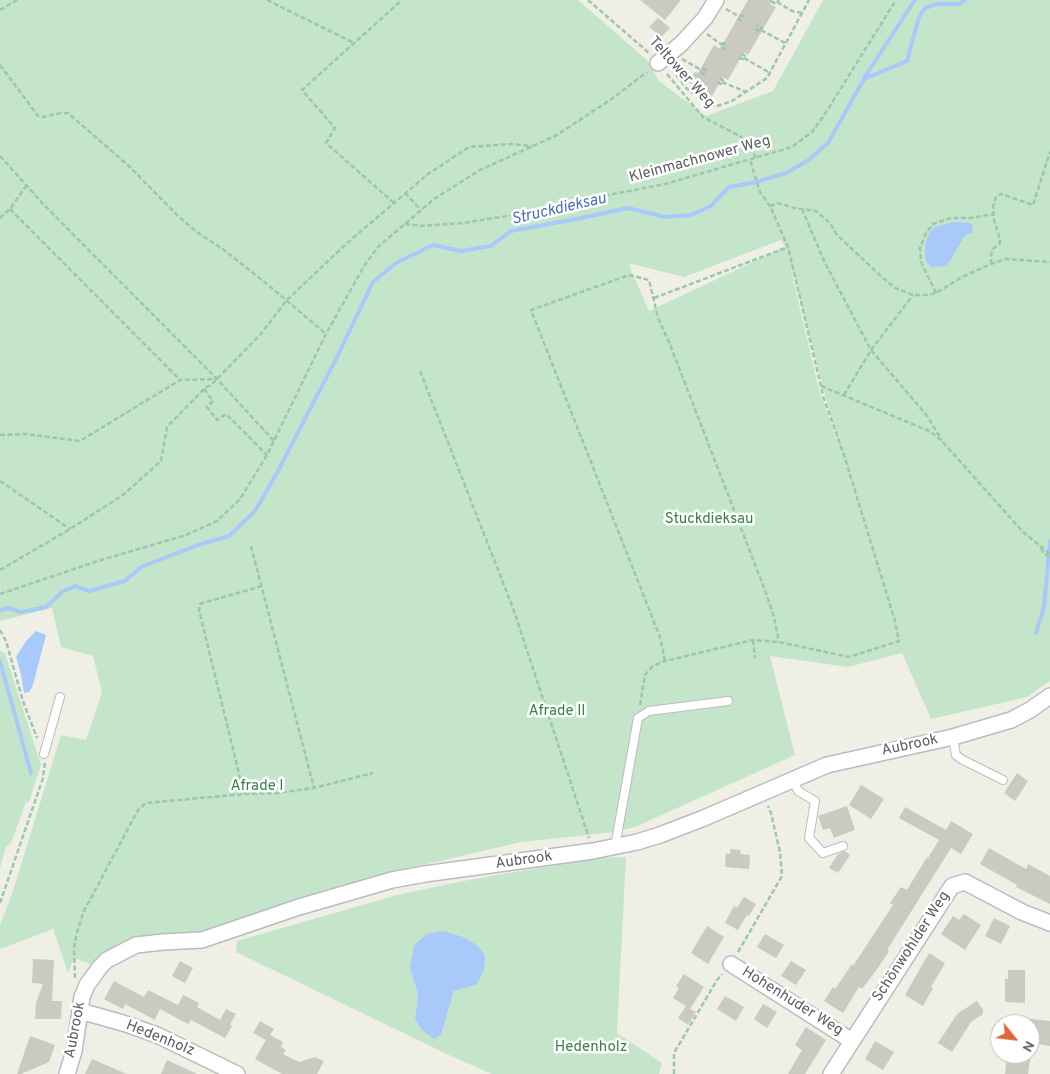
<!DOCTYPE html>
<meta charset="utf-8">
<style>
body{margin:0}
#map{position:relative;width:1050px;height:1074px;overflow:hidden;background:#efefe6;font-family:Overpass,sans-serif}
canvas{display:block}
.north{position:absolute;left:990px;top:1014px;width:50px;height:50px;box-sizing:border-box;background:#fff;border:1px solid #bebfc1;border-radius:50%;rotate:119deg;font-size:14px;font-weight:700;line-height:20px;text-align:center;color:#5d5f65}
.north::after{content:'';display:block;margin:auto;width:18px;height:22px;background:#e26539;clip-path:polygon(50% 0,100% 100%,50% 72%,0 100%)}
</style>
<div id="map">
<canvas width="1050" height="1074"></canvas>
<div class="north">N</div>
</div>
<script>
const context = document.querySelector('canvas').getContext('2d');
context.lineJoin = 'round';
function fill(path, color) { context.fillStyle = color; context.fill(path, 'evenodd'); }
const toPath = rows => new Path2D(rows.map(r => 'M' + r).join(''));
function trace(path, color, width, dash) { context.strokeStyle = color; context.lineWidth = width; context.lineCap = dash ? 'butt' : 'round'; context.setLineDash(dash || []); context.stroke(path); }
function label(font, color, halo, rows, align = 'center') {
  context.font = font + ' Overpass,sans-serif'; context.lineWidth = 5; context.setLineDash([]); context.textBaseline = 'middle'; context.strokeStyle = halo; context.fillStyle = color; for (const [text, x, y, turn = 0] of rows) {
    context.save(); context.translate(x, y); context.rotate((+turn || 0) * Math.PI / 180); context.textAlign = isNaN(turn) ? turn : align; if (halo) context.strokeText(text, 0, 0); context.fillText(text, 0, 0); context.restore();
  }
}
const green = toPath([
 [0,0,578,0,648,61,659,81,706,116,773,91,823,0,1050,0,1050,681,1027,697,931,719,902,653,848,667,770,656,795,755,635,827,615,832,521,842,393,872,204,932,142,939,110,951,90,964,74,958,68,973,53,929,0,949,0,925,12,894,61,735,86,740,102,692,93,656,61,647,52,608,0,621],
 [781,240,785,247,649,311,628,263,684,277],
 [791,269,792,270,838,444,818,386],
 [0,651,5,653,41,765,29,802,26,802,13,838,10,844,6,846,0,868],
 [626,857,617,1033,662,1063,659,1074,492,1074,451,1056,236,952,237,941,397,895,463,881,596,858],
 [415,982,476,985,452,990,451,1003,441,1034,416,1010,418,994]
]);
const water = toPath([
 [953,222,970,223,973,226,972,233,965,235,947,266,931,267,927,263,925,257,925,246,929,233,935,227],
 [36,631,46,635,33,685,29,692,24,693,21,674,16,657,26,641],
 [443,931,463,937,477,945,485,955,484,970,476,985,453,991,451,1002,441,1035,434,1039,422,1030,415,1019,418,994,410,968,414,945,427,934]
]);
const stream = toPath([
 [864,78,915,0],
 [0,610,8,608,21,612,46,607,62,592,75,586,89,591,125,581,141,567,198,545,229,536,255,511,278,471,337,357,373,282,396,263,433,245,461,251,491,246,511,231,576,219,628,208,665,217,691,215,711,206,729,187,752,183,786,173,809,160,828,143,864,79,907,61,919,17,925,8,937,4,959,4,965,0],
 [1036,633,1044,607,1050,541],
 [0,661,31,773]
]);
const building = toPath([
 [640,0,681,0,665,20],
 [748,0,772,0,770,4,776,7,748,55,744,52,728,80,723,77,712,96,688,82,695,72,698,73,714,45,720,49],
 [658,18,670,28,661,37,649,27],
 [1017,773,1028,781,1015,801,1004,793],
 [861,785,884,799,871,819,849,805],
 [847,806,855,830,834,838,830,828,823,830,818,816],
 [905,807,946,830,951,821,973,834,961,854,951,848,887,950,889,951,878,968,862,989,859,987,843,1013,824,1001,833,987,835,989,852,964,853,966,893,905,890,903,901,887,907,890,927,857,928,858,939,840,899,818],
 [989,848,1026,869,1028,864,1050,876,1050,904,1016,887,1017,885,980,864],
 [730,849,741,850,740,854,750,855,749,869,725,867,726,853,730,854],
 [845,851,850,855,838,873,829,868,838,854],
 [744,897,756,904,749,916,747,915,738,930,725,923,734,906,737,908],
 [964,914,981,925,965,950,941,934,953,916,959,920],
 [994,918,1010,926,1001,944,985,936],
 [707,926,724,937,708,964,691,953],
 [765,934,784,945,776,958,757,947],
 [929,953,945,963,931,987,933,988,923,1006,905,995],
 [33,959,54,960,52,1001,62,1001,61,1019,35,1019,36,1003,43,984,32,983],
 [180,961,193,968,185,983,172,976],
 [791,961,806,970,796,985,781,976],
 [1008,970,1025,970,1025,1003,1005,1002,1005,979,1008,979],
 [684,974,704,987,690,1009,696,1012,688,1025,678,1018,686,1006,673,998,679,988,676,986],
 [114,981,144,997,148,990,178,1005,183,995,199,1003,197,1007,220,1020,226,1009,236,1014,230,1025,232,1026,225,1038,191,1020,188,1024,160,1009,155,1020,125,1004,123,1009,104,999],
 [725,996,744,1007,736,1021,717,1009],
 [977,1001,983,1010,983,1014,971,1022,952,1052,938,1043,957,1014],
 [763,1004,777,1012,767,1028,754,1019],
 [1030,1019,1050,1021,1050,1046,1030,1043],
 [260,1021,274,1029,270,1035,283,1042,281,1047,286,1050,283,1054,299,1062,315,1057,324,1061,317,1074,282,1074,255,1059,266,1040,253,1033],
 [806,1027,826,1040,805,1074,788,1074,802,1050,795,1045],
 [30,1036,55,1045,49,1062,21,1074,17,1074],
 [875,1041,894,1052,883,1070,865,1059],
 [1007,1054,1031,1054,1028,1074,1005,1074],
 [92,1059,127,1074,85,1074],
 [167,1060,197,1074,161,1074]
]);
const path = toPath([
 [267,0,354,43],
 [588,0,649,53],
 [771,1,776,4,779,0],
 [777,2,792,11,803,13],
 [726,9,740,17],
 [0,10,17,0],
 [742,21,738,19,741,15,744,17],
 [755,29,760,32,762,28,757,25],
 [761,30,785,43],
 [707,34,722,45],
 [725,50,721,47,723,43,728,46],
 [739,58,743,59,745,56,741,53],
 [744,58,770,73],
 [682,59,703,71],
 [0,65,38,116,43,117,61,113,68,113,130,167,178,216,198,233,224,250,267,284,326,334],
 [672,69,686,88,710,105,717,106,732,101,767,78,809,0],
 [667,74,703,117,740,136,756,157],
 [705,75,702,73,704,69,707,71],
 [717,82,721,84,723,80,719,78],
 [722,82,746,92],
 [0,156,45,206,217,379,274,441],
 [405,193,421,210],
 [394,203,326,143,335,128,302,90,402,0],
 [770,206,778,203,794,208,816,211,830,223,837,235,883,278,895,288,913,295,926,295,936,293,962,277,991,264,1006,259,1050,262],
 [10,209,180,380],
 [802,209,825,263,871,350,928,417,941,439],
 [0,218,10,209,26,186],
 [405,224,421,226,463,223,520,214,577,201,665,184,792,147,812,132,823,117,896,0],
 [991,264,991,255,993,249,1000,243,1000,239,994,220,993,207,996,197,1001,194,1033,205,1050,152],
 [936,293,921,262,920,248,926,233,933,224,951,218,971,218,993,214],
 [654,298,788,247],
 [420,371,513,608,589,838],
 [821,386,929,431,941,440,1023,532,1050,554],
 [204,389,213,401,207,407,217,420,226,414,267,455],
 [844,395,871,350,913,295],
 [0,435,25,434,80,441,180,380,216,379],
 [0,481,70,529],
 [251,546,314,788],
 [1041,548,1043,552,1050,558],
 [0,570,70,529,123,495,161,461,167,427,204,389,213,383,260,335,286,301,346,244,428,174,469,147,511,144,532,146],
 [0,594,101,560,186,535,217,521,240,499,267,455,326,334,364,266,379,246,434,199,480,170,557,135,610,100,647,72],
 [0,630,6,641,23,701,37,738],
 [753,640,755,658],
 [665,661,660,637,531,310,629,275,649,280,658,318,669,342,766,593,774,617,779,642],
 [640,705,645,675,653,666,665,661,753,640,779,642,849,657,899,641,895,621,844,455,824,399,788,247,770,206,760,192,750,160],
 [244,794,199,610,200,604,262,586],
 [0,903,43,778,45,762],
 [738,952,782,876,780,852,771,813,768,806],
 [75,978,74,948,77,932,84,911,138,810,146,803,244,794,277,793,314,788,373,773],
 [674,1074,674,1053,717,980,722,974]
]);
const lane = toPath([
 [953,737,956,755,961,759,1003,780],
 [44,754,60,697],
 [793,779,798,791,815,801,809,838,823,853,843,846],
 [615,847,638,718,649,711,728,701]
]);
const street = toPath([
 [658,63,681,44,705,18,716,0],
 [731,964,852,1041],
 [80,1011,123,1023,157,1035,237,1074],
 [67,1074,74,1051,82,997,87,985,100,967,107,960,136,945,163,942,202,940,299,907,392,880,425,874,593,851,637,842,660,835,704,818,827,765,953,737,1011,720,1030,710,1050,696],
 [831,1074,952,886,965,882,1022,912,1050,923]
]);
const streetNames = [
 ["Teltower Weg",681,73,48],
 ["Kleinmachnower Weg",700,160,-15],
 ["Aubrook",910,746,-12],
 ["Aubrook",524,861,-8],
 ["Schönwohlder Weg",912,947,-57],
 ["Hohenhuder Weg",792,1002,32],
 ["Aubrook",76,1030,-79],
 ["Hedenholz",160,1039,22]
];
const parkNames = [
 ["Stuckdieksau",709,520],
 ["Afrade II",557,712],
 ["Afrade I",257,787],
 ["Hedenholz",591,1048]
];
const waterNames = [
 ["Struckdieksau",559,210,-13]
];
fill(green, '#c4e5ca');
fill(water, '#aac9fb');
trace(stream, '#aac9fb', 4);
fill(building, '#cac9c2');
trace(lane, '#babcc1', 10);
trace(street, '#babcc1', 18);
trace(path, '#9dc6b0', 2.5, [5, 2.5]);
trace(lane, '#fff', 8);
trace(street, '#fff', 15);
label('15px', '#5d5f65', '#fff', streetNames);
label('15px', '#388249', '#fff', parkNames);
label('italic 16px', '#4c6fbf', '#fff', waterNames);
</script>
